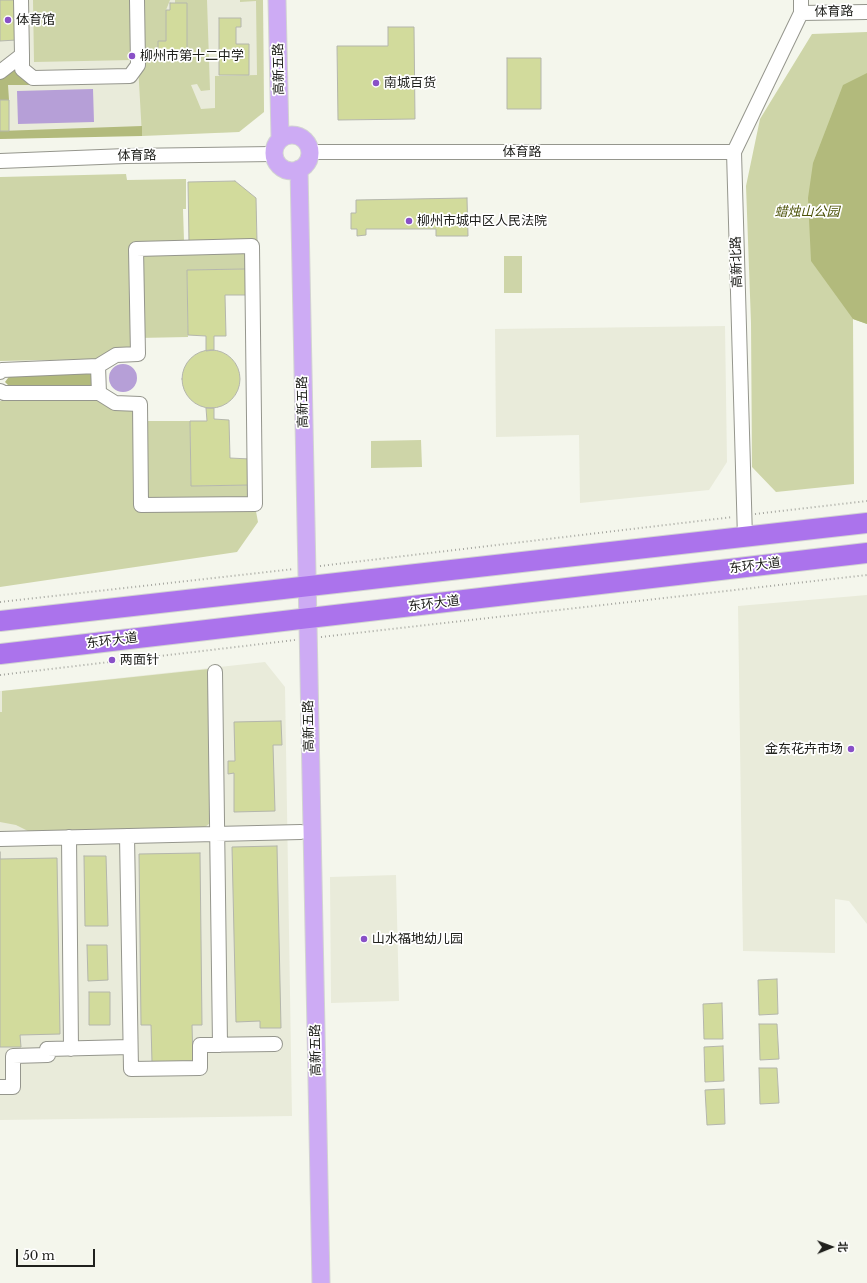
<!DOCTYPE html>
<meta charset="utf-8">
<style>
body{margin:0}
#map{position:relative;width:867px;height:1283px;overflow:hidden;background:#f4f6ec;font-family:"Libre Baskerville","Noto Sans SC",serif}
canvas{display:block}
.north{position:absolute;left:811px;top:1227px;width:40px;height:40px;-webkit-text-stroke:3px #fff;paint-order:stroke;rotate:89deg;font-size:11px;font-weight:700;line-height:16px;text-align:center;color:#20211d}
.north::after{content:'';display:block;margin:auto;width:14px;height:18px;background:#20211d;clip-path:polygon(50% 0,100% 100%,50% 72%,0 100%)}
.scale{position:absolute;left:16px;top:1249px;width:79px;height:18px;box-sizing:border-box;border:2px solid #20211d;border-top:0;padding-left:5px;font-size:12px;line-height:14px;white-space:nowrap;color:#20211d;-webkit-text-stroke:3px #fff;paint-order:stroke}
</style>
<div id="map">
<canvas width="867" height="1283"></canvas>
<div class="north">北</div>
<div class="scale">50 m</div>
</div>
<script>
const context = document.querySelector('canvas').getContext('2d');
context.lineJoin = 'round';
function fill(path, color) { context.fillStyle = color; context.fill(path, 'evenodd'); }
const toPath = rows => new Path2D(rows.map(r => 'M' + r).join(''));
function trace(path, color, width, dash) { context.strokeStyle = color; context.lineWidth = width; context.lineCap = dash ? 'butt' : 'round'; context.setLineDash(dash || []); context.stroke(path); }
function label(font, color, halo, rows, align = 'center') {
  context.font = font + ' "Libre Baskerville","Noto Sans SC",serif'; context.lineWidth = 3.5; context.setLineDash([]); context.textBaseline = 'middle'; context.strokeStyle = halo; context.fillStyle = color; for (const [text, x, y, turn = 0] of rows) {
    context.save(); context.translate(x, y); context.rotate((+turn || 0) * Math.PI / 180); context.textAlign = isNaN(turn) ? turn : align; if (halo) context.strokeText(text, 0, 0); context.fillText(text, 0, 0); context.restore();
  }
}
const built = toPath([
 [0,0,263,0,264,112,239,132,0,139],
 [725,326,727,462,709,490,580,503,579,435,496,437,495,329],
 [867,595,867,924,849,901,835,899,835,953,743,951,738,606],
 [265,662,285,687,292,1116,0,1120,0,691],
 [396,875,399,1001,331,1003,330,877]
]);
const green = toPath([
 [33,0,132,0,133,60,34,62],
 [137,0,170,0,166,10,166,41,158,41,158,60,187,59,187,3,175,3,175,0,207,0,210,90,201,91,197,84,191,85,201,109,215,108,215,76,257,75,256,1,240,2,240,0,263,0,264,112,239,132,142,136,138,65],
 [867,32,867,324,853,319,854,484,776,492,752,467,751,323,746,186,760,119,812,34],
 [126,174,127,180,186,179,186,209,183,209,184,241,252,246,252,269,187,270,188,337,138,338,138,354,101,359,0,361,0,177],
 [504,256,522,256,522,293,504,293],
 [101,397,140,404,141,421,190,421,191,486,251,485,258,522,237,552,0,587,0,401],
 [421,440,422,467,371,468,371,441],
 [209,669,210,823,204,828,30,832,16,825,0,822,0,712,2,712,2,691]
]);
const forest = toPath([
 [22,69,34,85,8,85,9,100,0,100,0,72],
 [867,73,867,324,853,319,811,261,808,198,813,163,843,85],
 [142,126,142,136,0,139,0,131],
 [98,366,99,393,13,390,5,382,11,374]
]);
const water = toPath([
 [93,89,94,122,18,124,17,91],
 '109 378a14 14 0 1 1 28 0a14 14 0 1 1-28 0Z'
]);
const building = toPath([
 [0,0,15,0,16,40,0,41,0,0],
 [170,3,187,3,187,59,158,60,158,41,166,41,166,10,170,10,170,3],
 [219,18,241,18,241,27,236,27,236,44,249,44,249,75,219,75,219,18],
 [388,27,414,27,415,119,338,120,337,46,388,46,388,27],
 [507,58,541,58,541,109,507,109,507,58],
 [0,100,9,100,9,131,0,131,0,100],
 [235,181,256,198,257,242,189,243,188,182,235,181],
 [467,198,468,236,436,236,436,229,366,229,366,235,357,236,357,229,351,229,351,213,356,213,356,200,467,198],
 [246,269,246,295,225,295,226,336,214,336,214,350,206,351,206,336,188,335,187,270,246,269],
 '182 379a29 29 0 1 1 58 0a29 29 0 1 1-58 0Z',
 [206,408,214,408,214,419,229,420,230,458,250,459,251,485,191,486,190,421,207,421,206,408],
 [281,721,282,745,273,745,275,811,234,812,234,773,228,774,228,761,235,761,234,722,281,721],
 [277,846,281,1028,260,1028,260,1021,236,1022,232,847,277,846],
 [0,852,0,859,57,858,60,1034,20,1035,21,1047,0,1047,0,852],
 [200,853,202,1025,192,1025,193,1061,152,1062,151,1025,141,1025,139,854,200,853],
 [84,856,106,856,108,926,85,926,84,856],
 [87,945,107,945,108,980,88,981,87,945],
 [777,979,778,1014,759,1015,758,980,777,979],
 [89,992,110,992,110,1025,89,1025,89,992],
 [722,1003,723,1039,704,1039,703,1004,722,1003],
 [759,1024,777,1024,779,1059,760,1060,759,1024],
 [723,1046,724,1081,705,1082,704,1047,723,1046],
 [759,1068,777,1068,779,1103,760,1104,759,1068],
 [724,1089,725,1124,707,1125,705,1090,724,1089]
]);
const path = toPath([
 [755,514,867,501],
 [320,566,733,517],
 [0,602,294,569],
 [321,637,867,575],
 [0,675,295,640]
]);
const minor = toPath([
 [801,13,867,12],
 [22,55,22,69,33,78,130,76,138,65,137,0],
 [0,72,22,55,21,0],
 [310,152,734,152],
 [0,161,126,156,273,154],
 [98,366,116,355,138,354,136,249,252,246,255,504,141,505,140,404,115,403,99,393],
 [0,372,2,370,98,366,99,393,4,393,0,391],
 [745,538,734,152,801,13,801,0],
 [215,672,220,1045],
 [127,836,131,1069,200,1068,200,1045,275,1044],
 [69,837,71,1049],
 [0,839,301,832],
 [0,1087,13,1087,13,1056,48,1055,47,1049,130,1047]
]);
const major = toPath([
 [277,0,280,138],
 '274 153a18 18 0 1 1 36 0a18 18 0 1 1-36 0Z',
 [299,169,321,1283]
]);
const highway = toPath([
 [0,621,867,523],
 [0,654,867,553]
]);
const markers = [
 [8,20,4,"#8950c7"],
 [132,56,4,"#8950c7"],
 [376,83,4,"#8950c7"],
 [409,221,4,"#8950c7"],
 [112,660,4,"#8950c7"],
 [851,749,4,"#8950c7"],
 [364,939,4,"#8950c7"]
];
const streetNames = [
 ["体育路",834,12,-1],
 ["高新五路",279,69,-91],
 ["体育路",522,152],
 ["体育路",137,156,-1],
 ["高新北路",737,262,-92],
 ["高新五路",303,402,-91],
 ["东环大道",755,566,-7],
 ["东环大道",434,604,-7],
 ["东环大道",112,641,-7],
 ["高新五路",309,726,-91],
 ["高新五路",316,1050,-91]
];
const poiNames = [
 ["体育馆",16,20],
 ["柳州市第十二中学",140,56],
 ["南城百货",384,83],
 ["柳州市城中区人民法院",417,221],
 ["两面针",120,660],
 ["金东花卉市场",843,749,"right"],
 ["山水福地幼儿园",372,939]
];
const parkNames = [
 ["蜡烛山公园",807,212]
];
fill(built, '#e9ebda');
fill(green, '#ced5a8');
fill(forest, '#b2ba7c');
fill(water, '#b69fd7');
fill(building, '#d2db9c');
trace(building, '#b4b6ac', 1);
trace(minor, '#95968d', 16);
trace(major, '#d2d3d2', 19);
trace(highway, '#d2d3d2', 22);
trace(path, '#a6a7a0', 2, [1, 3]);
trace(minor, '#fff', 14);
trace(major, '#cdabf4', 17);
trace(highway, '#ab73ec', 20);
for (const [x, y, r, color] of markers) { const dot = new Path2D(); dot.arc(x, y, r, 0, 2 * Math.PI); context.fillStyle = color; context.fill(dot); trace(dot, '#fff', 1.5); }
label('13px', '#20211d', '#fff', streetNames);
label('13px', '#20211d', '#fff', poiNames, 'left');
label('italic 13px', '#4c5208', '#fff', parkNames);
</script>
